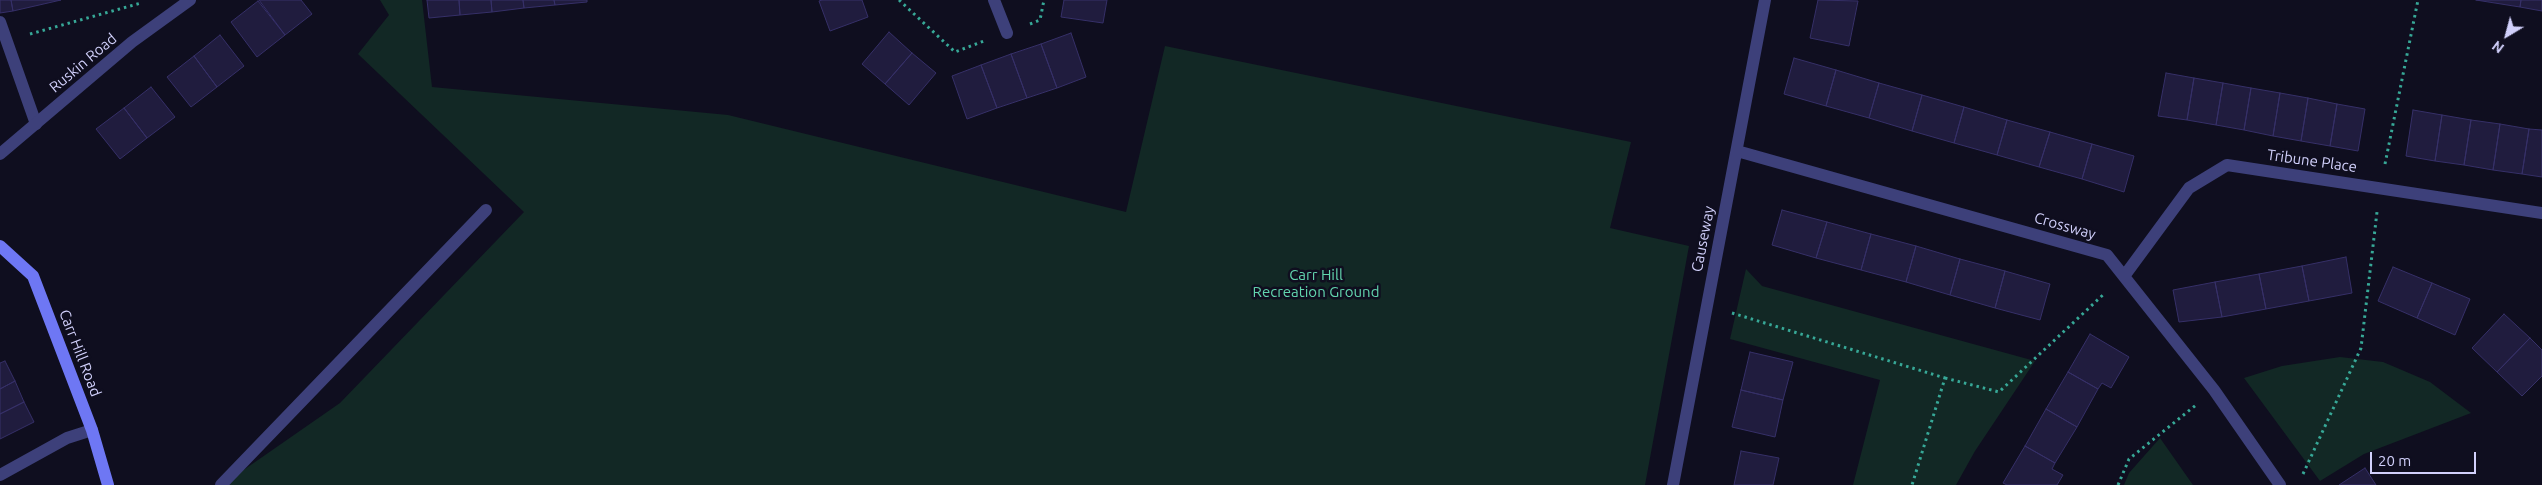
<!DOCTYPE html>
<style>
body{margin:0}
#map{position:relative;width:2542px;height:485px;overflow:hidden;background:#0f0e1f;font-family:Ubuntu,sans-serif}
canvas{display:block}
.north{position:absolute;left:2482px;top:10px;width:50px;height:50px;-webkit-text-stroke:4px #0f0e1f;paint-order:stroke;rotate:217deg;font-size:14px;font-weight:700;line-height:20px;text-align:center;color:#d1d0fb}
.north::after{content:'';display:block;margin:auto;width:18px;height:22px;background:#d1d0fb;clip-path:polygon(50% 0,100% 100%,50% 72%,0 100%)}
.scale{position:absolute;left:2370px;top:452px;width:106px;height:22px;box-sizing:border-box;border:2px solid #d1d0fb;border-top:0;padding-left:6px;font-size:15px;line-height:18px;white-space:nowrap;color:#d1d0fb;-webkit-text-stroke:4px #0f0e1f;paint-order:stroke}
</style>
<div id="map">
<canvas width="2542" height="485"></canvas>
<div class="north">N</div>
<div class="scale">20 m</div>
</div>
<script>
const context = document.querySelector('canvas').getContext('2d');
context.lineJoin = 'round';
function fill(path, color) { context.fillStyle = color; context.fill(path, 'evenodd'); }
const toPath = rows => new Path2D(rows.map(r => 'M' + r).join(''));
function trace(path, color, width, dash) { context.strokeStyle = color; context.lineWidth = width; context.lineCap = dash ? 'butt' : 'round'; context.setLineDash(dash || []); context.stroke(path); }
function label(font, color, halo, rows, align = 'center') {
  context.font = font + ' Ubuntu,sans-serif'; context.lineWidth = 5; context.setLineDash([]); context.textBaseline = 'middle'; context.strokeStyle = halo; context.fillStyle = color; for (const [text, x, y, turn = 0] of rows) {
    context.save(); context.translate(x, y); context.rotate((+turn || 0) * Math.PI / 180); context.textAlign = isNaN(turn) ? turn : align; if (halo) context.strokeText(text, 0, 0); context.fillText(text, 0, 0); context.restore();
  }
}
const green = toPath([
 [380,0,422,0,432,87,728,115,1126,212,1165,46,1631,142,1610,228,1689,246,1645,485,222,485,340,403,524,212,358,54,389,15],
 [1746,269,1762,286,2035,361,1975,451,1956,485,1853,485,1880,380,1730,339],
 [2340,357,2383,362,2430,382,2471,413,2364,454,2320,481,2244,378,2282,366],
 [2160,438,2193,485,2124,485,2129,473]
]);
const building = toPath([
 [0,0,11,0,13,11,0,13,0,0],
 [11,0,61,0,13,11,11,0],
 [259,0,301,0,312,14,285,35,259,0],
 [427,0,459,0,460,15,429,18,427,0],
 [459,0,491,0,492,12,460,15,459,0],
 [491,0,523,0,524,8,492,12,491,0],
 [523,0,554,0,555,5,524,8,523,0],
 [554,0,587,0,587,2,555,5,554,0],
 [822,0,862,0,868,17,830,31,819,1,822,0],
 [1064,0,1107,0,1103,23,1061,17,1064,0],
 [1818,0,1858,1,1849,46,1810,38,1818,0],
 [2476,0,2521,0,2520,7,2476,0],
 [2521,0,2542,0,2542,11,2520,7,2521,0],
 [258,1,285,35,257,57,231,22,258,1],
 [889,32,912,53,885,84,862,64,889,32],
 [1071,33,1086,77,1057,88,1041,44,1071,33],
 [220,35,244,66,217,87,194,56,220,35],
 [1041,44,1057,88,1027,98,1011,54,1041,44],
 [912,53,936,73,909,105,885,84,912,53],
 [1011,54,1027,98,997,108,981,65,1011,54],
 [194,56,217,87,191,107,167,77,194,56],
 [1794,58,1836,70,1826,106,1784,94,1794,58],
 [981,65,997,108,967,119,952,76,981,65],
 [1836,70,1879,83,1869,118,1826,106,1836,70],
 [2166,73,2194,78,2187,120,2158,116,2166,73],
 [2194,78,2223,83,2216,125,2187,120,2194,78],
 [1879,83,1922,95,1912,131,1869,118,1879,83],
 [2223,83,2251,88,2244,130,2216,125,2223,83],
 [151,87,175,117,147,138,124,108,151,87],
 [2251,88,2280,93,2273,136,2244,130,2251,88],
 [2280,93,2308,98,2301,141,2273,136,2280,93],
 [1922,95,1964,107,1954,143,1912,131,1922,95],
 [2308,98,2337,104,2330,146,2301,141,2308,98],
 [2337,104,2365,109,2358,151,2330,146,2337,104],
 [1964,107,2007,120,1997,155,1954,143,1964,107],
 [124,108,147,138,120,159,96,129,124,108],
 [2413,110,2442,115,2435,161,2406,156,2413,110],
 [2442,115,2471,120,2464,165,2435,161,2442,115],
 [2007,120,2050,132,2039,167,1997,155,2007,120],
 [2471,120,2500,124,2493,170,2464,165,2471,120],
 [2500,124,2529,129,2522,174,2493,170,2500,124],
 [2529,129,2542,130,2542,177,2522,174,2529,129],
 [2050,132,2092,144,2082,179,2039,167,2050,132],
 [2092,144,2134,156,2124,192,2082,179,2092,144],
 [1782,210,1827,222,1816,258,1772,245,1782,210],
 [1827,222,1871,234,1861,270,1816,258,1827,222],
 [1871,234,1916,246,1906,282,1861,270,1871,234],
 [1916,246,1960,259,1950,295,1906,282,1916,246],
 [2346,257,2352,293,2309,301,2302,266,2346,257],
 [1960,259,2005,271,1995,308,1950,295,1960,259],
 [2302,266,2309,301,2266,309,2259,274,2302,266],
 [2393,267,2432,283,2417,318,2378,301,2393,267],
 [2005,271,2050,284,2040,320,1995,308,2005,271],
 [2259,274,2266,309,2222,317,2215,282,2259,274],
 [2215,282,2222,317,2179,322,2173,290,2215,282],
 [2432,283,2470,299,2455,335,2417,318,2432,283],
 [2504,314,2530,338,2497,372,2472,348,2504,314],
 [2090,334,2129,357,2111,388,2102,383,2098,389,2068,372,2090,334],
 [2530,338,2542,350,2542,376,2522,396,2497,372,2530,338],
 [1750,352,1793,362,1783,400,1741,390,1750,352],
 [5,361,15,381,0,389,0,363,5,361],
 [2068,372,2098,389,2077,427,2046,409,2068,372],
 [15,381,24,402,0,414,0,389,15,381],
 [1741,390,1783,400,1775,437,1732,427,1741,390],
 [24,402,34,422,0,439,0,414,24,402],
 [2046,409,2077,427,2055,463,2025,446,2046,409],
 [2025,446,2055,463,2052,469,2063,475,2057,485,2007,485,2003,483,2025,446],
 [1741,451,1779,458,1773,485,1734,485,1741,451],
 [2365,468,2376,485,2339,485,2365,468]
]);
const path = toPath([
 [899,0,955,52,984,41],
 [1030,24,1040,20,1044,0],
 [30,34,141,3],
 [2385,164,2418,0],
 [1732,313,1945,378,1912,485],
 [1945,378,1999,392,2105,293],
 [2303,474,2361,348,2377,212],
 [2118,485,2129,459,2196,405]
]);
const lane = toPath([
 [0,22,36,124],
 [221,485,486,210]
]);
const street = toPath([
 [994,0,1007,33],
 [1737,151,2107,255,2214,390,2280,485],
 [0,154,132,42,190,0],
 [2125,275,2189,188,2227,165,2542,213],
 [0,475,67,438,92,430],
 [1673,485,1765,0]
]);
const secondary = toPath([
 [0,246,33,276,92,430,108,485]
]);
const streetNames = [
 ["Ruskin Road",83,63,-40],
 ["Tribune Place",2312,161,8],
 ["Crossway",2065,226,16],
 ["Causeway",1703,239,-79],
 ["Carr Hill Road",80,353,69]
];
const parkNames = [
 ["Carr Hill",1316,275],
 ["Recreation Ground",1316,292]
];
fill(green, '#122825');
fill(building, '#201c3e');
trace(building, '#363068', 1);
trace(path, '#37a897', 3, [2.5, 4]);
trace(lane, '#3d407a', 12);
trace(street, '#3d407a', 12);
trace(secondary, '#6e77f4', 12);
label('15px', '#d1d0fb', '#0f0e1f', streetNames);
label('15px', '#62d5ae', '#0f0e1f', parkNames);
</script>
